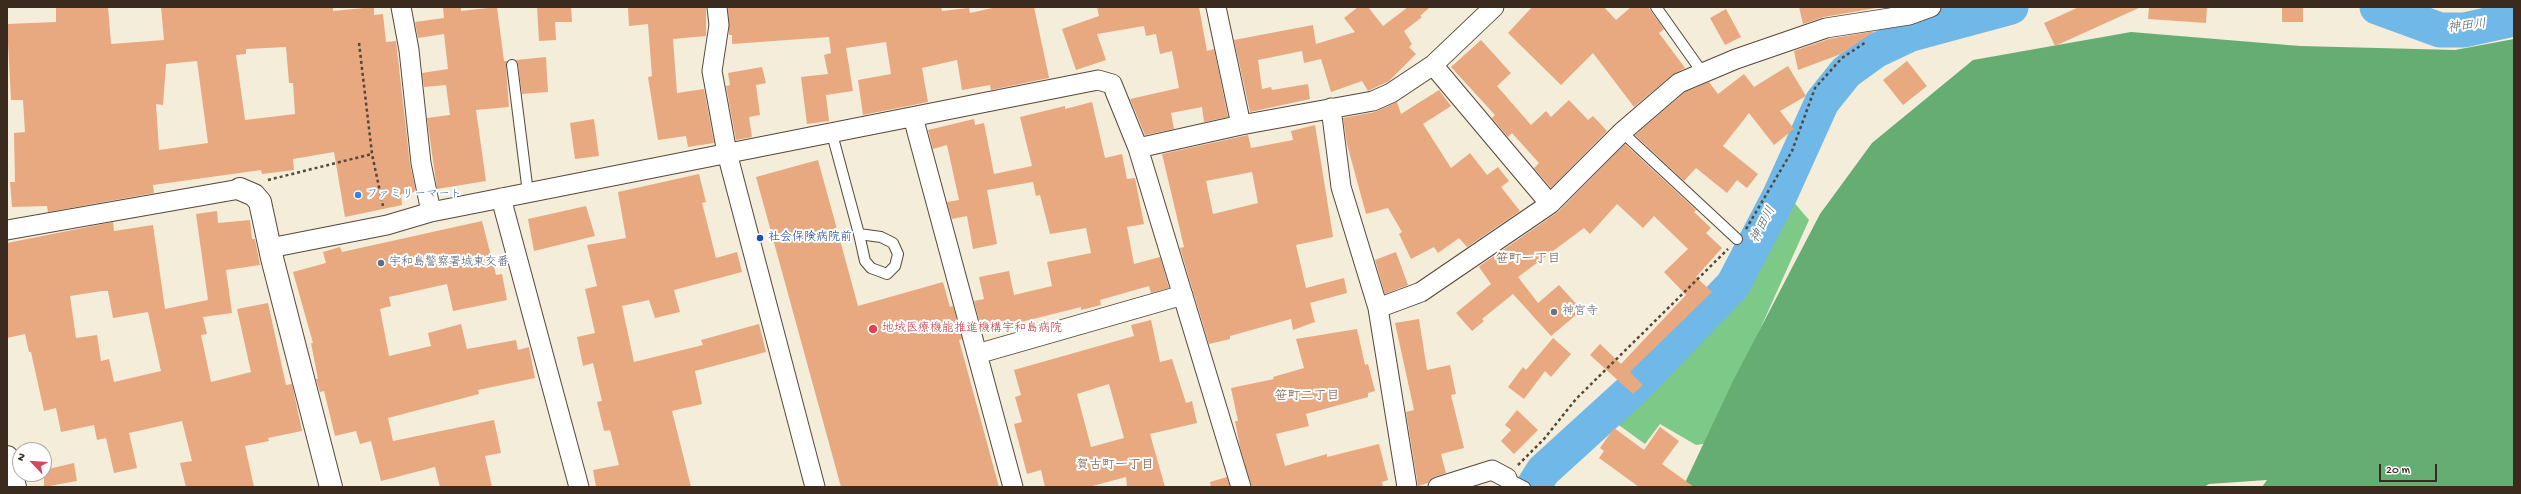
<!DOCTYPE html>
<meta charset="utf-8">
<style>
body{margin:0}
#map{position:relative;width:2521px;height:494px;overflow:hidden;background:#f4edda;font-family:"Gochi Hand",sans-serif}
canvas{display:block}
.frame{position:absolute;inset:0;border:8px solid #3b2a1e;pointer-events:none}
.north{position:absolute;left:12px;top:442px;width:40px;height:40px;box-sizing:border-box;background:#fff;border:1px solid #b1aaa5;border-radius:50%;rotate:295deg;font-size:11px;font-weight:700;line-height:16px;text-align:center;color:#3b2a1e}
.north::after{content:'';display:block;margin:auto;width:14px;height:18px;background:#d1495b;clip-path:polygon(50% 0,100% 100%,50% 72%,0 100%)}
.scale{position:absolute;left:2379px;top:464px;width:58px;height:18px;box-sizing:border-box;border:2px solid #3b2a1e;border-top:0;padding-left:5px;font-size:12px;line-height:14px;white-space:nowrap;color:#3b2a1e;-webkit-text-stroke:3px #fff;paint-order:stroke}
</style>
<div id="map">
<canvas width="2521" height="494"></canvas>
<div class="frame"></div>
<div class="north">N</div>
<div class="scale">20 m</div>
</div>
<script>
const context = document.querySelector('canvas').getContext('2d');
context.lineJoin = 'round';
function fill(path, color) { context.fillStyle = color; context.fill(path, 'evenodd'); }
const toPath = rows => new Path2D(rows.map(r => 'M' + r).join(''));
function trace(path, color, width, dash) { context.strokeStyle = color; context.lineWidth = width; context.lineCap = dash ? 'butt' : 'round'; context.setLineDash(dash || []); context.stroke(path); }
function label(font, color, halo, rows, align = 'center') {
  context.font = font + ' "Gochi Hand","Klee One",sans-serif'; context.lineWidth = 4; context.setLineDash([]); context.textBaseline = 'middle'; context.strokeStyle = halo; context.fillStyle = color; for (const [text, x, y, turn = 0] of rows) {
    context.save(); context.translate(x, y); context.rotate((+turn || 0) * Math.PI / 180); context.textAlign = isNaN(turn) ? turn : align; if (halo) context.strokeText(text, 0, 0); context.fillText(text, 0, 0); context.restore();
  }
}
const green = toPath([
 [1792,200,1809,220,1709,443,1696,445,1660,424,1645,444,1616,423,1718,322]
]);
const forest = toPath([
 [2131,32,2300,46,2455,50,2514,39,2514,487,2262,487,2267,480,2209,484,2204,487,1683,487,1733,381,1820,214,1872,143,1973,60]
]);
const river = toPath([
 [2377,7,2440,30,2464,30,2514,19],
 [1533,487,1543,471,1633,389,1733,285,1780,195,1822,102,1846,72,1875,51,1911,34,2011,7]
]);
const building = toPath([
 [56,7,108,7,111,44,164,40,161,7,333,7,333,11,374,7,374,15,383,14,386,42,396,41,410,164,416,192,401,194,402,205,345,217,334,152,293,159,294,170,262,174,261,170,153,185,154,193,48,212,47,206,12,207,10,182,15,182,14,133,25,132,23,100,11,100,7,24,56,22],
 [286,47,289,83,293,83,295,114,245,120,236,55,246,54,246,49],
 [197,61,208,143,159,150,156,104,163,105,166,64],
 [443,7,461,7,461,11,497,7,504,61,507,61,506,66,509,107,476,110,486,181,437,189,427,118,450,115,446,85,424,87,422,73,448,69,444,34,418,38,415,22,444,18],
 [537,7,571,7,572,22,555,22,556,40,539,41],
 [628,7,706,7,706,36,673,39,677,93,704,89,714,143,688,147,686,136,658,140,648,77,652,76,648,24,629,26],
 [728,7,941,7,942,11,969,8,970,13,997,7,1034,7,1049,78,991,90,990,85,962,90,957,60,922,68,928,102,863,115,858,80,891,74,886,42,846,48,853,91,826,95,829,121,807,124,801,77,828,74,824,55,831,53,829,37,732,44,732,35,729,35],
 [1097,7,1199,7,1207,51,1214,49,1228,117,1204,122,1202,107,1171,113,1174,129,1145,135,1130,99,1179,88,1172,51,1160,54,1156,34,1146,36,1144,26,1097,34,1106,60,1076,70,1062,29,1099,16],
 [1358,7,1368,7,1383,26,1408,7,1430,7,1420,16,1422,17,1404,31,1412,44,1409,47,1416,54,1389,81,1370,90,1368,91,1362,81,1331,92,1321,59,1304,63,1302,51,1258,60,1262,89,1271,87,1272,90,1308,84,1310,99,1250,112,1234,40,1313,25,1316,44,1355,32,1344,18],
 [1532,7,1604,7,1616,20,1631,7,1648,7,1664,29,1659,33,1685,68,1672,75,1634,107,1593,53,1561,85,1508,33],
 [1799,7,1882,7,1824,17,1803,24],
 [2079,7,2141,7,2055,46,2044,23],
 [2149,7,2207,7,2206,23,2148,19],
 [2282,7,2303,7,2303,22,2282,22],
 [1726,9,1741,37,1725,45,1710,18],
 [1875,31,1841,54,1798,70,1794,51,1829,39],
 [1481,40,1511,73,1497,86,1531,125,1546,111,1551,117,1569,100,1588,120,1593,116,1607,131,1551,188,1534,168,1539,163,1512,133,1508,137,1492,118,1495,115,1451,67],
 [546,57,548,92,522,94,518,64,516,60],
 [1907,61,1927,86,1903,105,1883,80],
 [1788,66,1806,96,1780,111,1794,129,1774,145,1749,113,1723,146,1758,174,1747,188,1737,180,1727,193,1696,168,1684,181,1635,135,1685,92,1709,82,1718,94,1744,74,1754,87],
 [762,67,766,83,756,85,760,115,749,117,752,137,736,140,726,86,730,85,728,73],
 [1439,90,1451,106,1423,124,1451,168,1470,153,1487,175,1498,167,1509,181,1501,187,1520,211,1467,247,1459,238,1438,253,1434,247,1411,259,1399,234,1402,232,1388,208,1366,214,1347,144,1343,118,1375,112,1397,102,1401,114],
 [1092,102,1105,158,1122,154,1127,179,1135,178,1144,224,1127,227,1134,264,1160,257,1169,288,1151,293,1149,286,1100,300,1101,305,1081,310,1081,307,1009,325,1010,327,983,334,974,301,984,299,979,277,1009,271,1014,295,1052,286,1047,262,1091,253,1086,228,1050,234,1040,195,1036,196,1033,182,987,190,997,244,973,249,967,216,952,219,947,202,959,200,947,145,933,149,928,130,974,119,975,125,984,123,994,174,1032,166,1020,117,1065,106,1065,109],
 [594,119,599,156,575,159,570,123],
 [1315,125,1333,237,1296,245,1306,288,1344,278,1347,293,1310,303,1315,322,1293,330,1291,319,1230,336,1230,339,1209,344,1180,248,1184,247,1162,154,1248,135,1251,148,1293,140,1291,131],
 [1252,172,1258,203,1213,214,1206,181],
 [1625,144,1696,210,1694,212,1711,228,1706,233,1722,248,1696,277,1712,292,1630,372,1643,385,1633,394,1590,355,1600,344,1621,364,1686,295,1664,272,1688,249,1654,216,1643,228,1617,204,1590,234,1584,228,1518,277,1538,303,1559,285,1582,310,1551,336,1513,294,1482,319,1484,321,1472,331,1456,313,1491,284,1479,267,1481,265,1558,212],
 [818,160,858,306,943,282,950,307,953,306,962,339,959,340,999,487,841,487,756,177],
 [699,174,706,202,702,203,716,258,737,252,742,272,674,290,680,312,655,318,649,300,622,306,634,362,703,345,701,340,759,324,766,352,695,371,702,404,672,411,691,487,596,487,593,470,619,465,610,430,604,431,597,402,602,401,593,363,583,366,577,337,595,333,585,289,597,286,587,245,626,238,618,192],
 [586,206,595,236,534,251,528,219],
 [217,211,218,223,250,220,252,239,255,239,260,265,226,270,232,313,203,317,207,334,201,335,211,382,251,372,237,309,268,303,286,385,292,384,302,431,268,438,269,441,245,446,254,487,186,487,180,463,192,461,182,421,129,433,137,468,114,473,106,438,97,440,94,425,61,432,56,408,44,411,31,352,29,352,25,334,7,338,7,243,113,222,114,231,153,225,165,309,208,300,196,214],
 [102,291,108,291,113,318,148,312,161,371,114,382,109,359,101,361,97,335,76,338,70,296],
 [482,221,496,275,502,274,507,300,453,311,447,284,389,297,391,306,380,309,389,356,431,346,428,333,461,324,467,349,516,340,518,350,529,347,535,378,478,390,479,394,388,418,393,441,494,420,501,453,485,456,492,487,440,487,435,467,381,481,371,441,360,444,356,431,335,436,324,391,320,392,316,379,318,379,311,343,313,343,293,272,326,263,323,252,340,247,342,252],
 [1396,252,1408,285,1385,294,1375,260],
 [1419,319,1427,370,1450,365,1456,394,1451,395,1464,448,1441,454,1446,473,1434,477,1428,483,1418,486,1406,412,1414,410,1395,323],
 [1151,320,1160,362,1172,359,1186,403,1192,401,1197,423,1150,434,1165,487,1127,487,1126,477,1089,487,1045,487,1041,470,1027,474,1014,424,1022,422,1015,397,1021,395,1014,370,1134,336,1131,325],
 [1109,384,1124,438,1091,447,1077,394],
 [1357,329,1365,365,1368,364,1375,391,1368,393,1368,397,1306,414,1309,426,1276,434,1285,466,1327,454,1327,457,1379,444,1388,480,1382,482,1383,487,1252,487,1240,447,1235,421,1238,421,1231,388,1274,379,1273,377,1304,368,1296,339],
 [1553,338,1571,354,1551,377,1545,371,1524,399,1508,387,1523,367,1526,370],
 [1517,410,1538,430,1514,454,1501,441,1511,430,1505,425],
 [1660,427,1679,441,1662,464,1694,487,1639,487,1599,458,1604,451,1600,448,1614,428,1644,450],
 [74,463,77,481,44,487,44,470],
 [1227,477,1230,487,1211,487,1210,482]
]);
const path = toPath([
 [359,43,372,154,383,206],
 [268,180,372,154],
 [1746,229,1792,151,1815,88,1842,58,1866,42],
 [1518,465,1544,439,1576,399,1728,249]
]);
const lane = toPath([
 [1656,7,1702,72],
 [512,65,528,193],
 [1622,132,1737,239],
 [832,134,859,234,881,237,893,243,898,254,895,266,887,274,871,268,865,261,859,234],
 [1507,478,1525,487]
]);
const street = toPath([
 [401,7,409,50,421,163,431,212],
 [717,7,719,25,712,71,727,153,815,487],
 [1216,7,1241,125],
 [1433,65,1550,204],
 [1331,108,1341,187,1378,308,1407,487],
 [913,117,1013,487],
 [1138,148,1241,125,1373,101,1391,93,1433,65,1494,7],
 [501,198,579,487],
 [7,230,240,189],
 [270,248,387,225,431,212,1098,80,1112,84,1138,148,1241,487],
 [1378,308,1421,292,1550,204,1622,132,1679,83,1736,59,1826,28,1909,15,1931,7],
 [977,354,1183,295],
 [1438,487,1492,470,1507,478]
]);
const secondary = toPath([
 [240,189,254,195,260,202,272,258,331,487],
 [7,457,15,487]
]);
const markers = [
 [358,195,4,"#3f7fe0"],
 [760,238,4,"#1a4fb4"],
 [381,263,4,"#5c6f8a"],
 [1554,312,4,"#6b7280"],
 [873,329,5,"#e0444e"]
];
const shopNames = [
 ["ファミリーマート",366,195]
];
const transitNames = [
 ["社会保険病院前",768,238]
];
const serviceNames = [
 ["宇和島警察署城東交番",389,263]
];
const worshipNames = [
 ["神宮寺",1562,312]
];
const healthNames = [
 ["地域医療機能推進機構宇和島病院",882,329]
];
const waterNames = [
 ["神田川",2467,27,-7],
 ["神田川",1764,225,-62]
];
const neighbourhoodNames = [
 ["笹町一丁目",1528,260],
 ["笹町二丁目",1307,397],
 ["賀古町一丁目",1115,466]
];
fill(green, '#7dc988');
fill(forest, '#66ad74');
trace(river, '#6fb8e7', 35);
fill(building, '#e8a880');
trace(lane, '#57473a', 12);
trace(street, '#57473a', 21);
trace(secondary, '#57473a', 24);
trace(path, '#57473a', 2.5, [3, 3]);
trace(lane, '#fff', 10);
trace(street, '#fff', 19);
trace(secondary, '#fff', 22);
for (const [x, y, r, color] of markers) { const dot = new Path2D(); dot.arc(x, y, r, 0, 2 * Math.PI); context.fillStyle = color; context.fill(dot); trace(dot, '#fff', 1.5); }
label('12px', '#366cbe', '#fff', shopNames, 'left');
label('12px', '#164399', '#fff', transitNames, 'left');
label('12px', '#4e5e75', '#fff', serviceNames, 'left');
label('12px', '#5b616d', '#fff', worshipNames, 'left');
label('12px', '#be3a42', '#fff', healthNames, 'left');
label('italic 13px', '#4d5c64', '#fff', waterNames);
label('13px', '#785640', '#fff', neighbourhoodNames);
</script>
